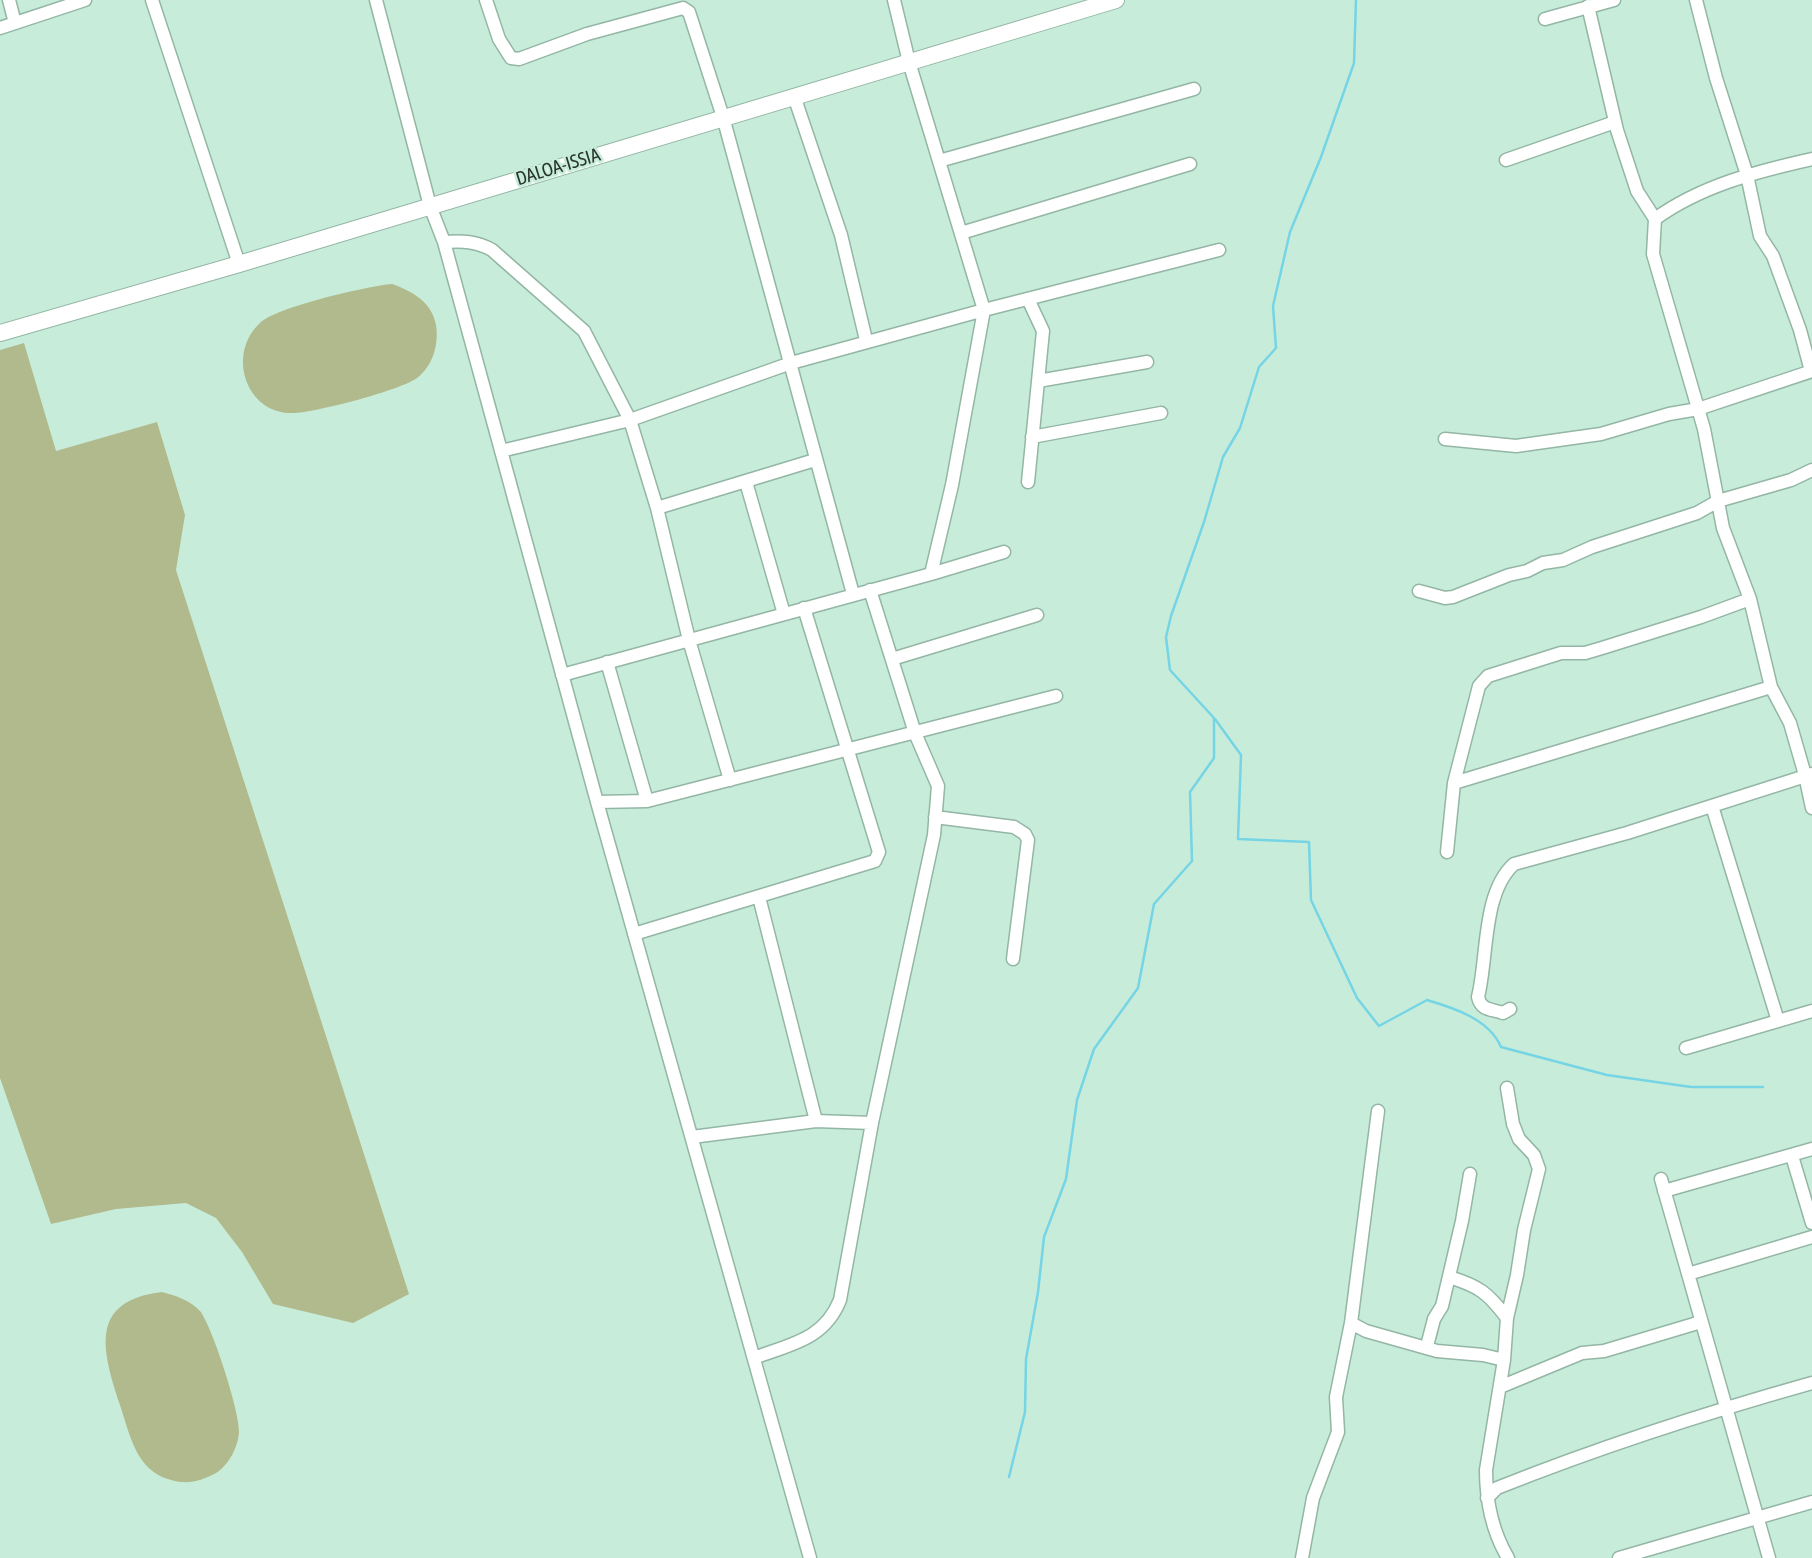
<!DOCTYPE html>
<style>
body{margin:0}
canvas{display:block;background:#c8ecda}
</style>
<canvas width="1812" height="1558"></canvas>
<script>
const g = document.querySelector('canvas').getContext('2d');
g.lineJoin = 'round';
function fill(path, color) { g.fillStyle = color; g.fill(path, 'evenodd'); }
function strokePath(path, color, width, dash) { g.strokeStyle = color; g.lineWidth = width; g.lineCap = dash ? 'butt' : 'round'; g.setLineDash(dash || []); g.stroke(path); }
function label(font, color, halo, rows, align = 'center') {
  g.font = font + ' "Asap Condensed",sans-serif'; g.lineWidth = 5; g.setLineDash([]); g.textBaseline = 'middle'; g.strokeStyle = halo; g.fillStyle = color; for (const [text, x, y, turn = 0] of rows) {
    g.save(); g.translate(x, y); g.rotate((+turn || 0) * Math.PI / 180); g.textAlign = isNaN(turn) ? turn : align; if (halo) g.strokeText(text, 0, 0); g.fillText(text, 0, 0); g.restore();
  }
}
fill(new Path2D(`
 M392,284C412,291 432,302 436,325C439,344 433,366 417,378C401,390 317,412 295,413C246,416 226,354 260,323C276,307 368,286 392,284Z
 M24,343L56,451L157,422L185,515L176,570L409,1294L353,1323L273,1304L242,1252L216,1218L186,1203L116,1209L51,1224L0,1078V350Z
 M162,1292C176,1296 190,1300 200,1311C212,1326 240,1412 239,1432C238,1447 229,1465 216,1473C201,1481 188,1485 171,1480C136,1471 130,1435 120,1405C103,1352 87,1301 162,1292Z`), '#b1ba8c');
strokePath(new Path2D(`
 M1215,719L1241,755L1238,839L1309,842L1311,900L1357,998L1379,1026L1427,1000C1454,1008 1489,1019 1501,1047L1607,1075L1691,1087H1763
 M1009,1477L1025,1412L1026,1359L1038,1292L1044,1237L1066,1179L1077,1100L1094,1049L1138,988L1154,904L1192,861L1190,792L1214,758V718L1170,670L1166,637L1171,616L1204,522L1223,457L1240,428L1259,367L1276,348L1273,306L1290,232L1321,157L1354,63L1356,0`), '#75d5e5', 2.5);
const minor = new Path2D(`
 M9,0L15,23
 M152,0L239,264
 M376,0L430,206L444,242L597,802L810,1558
 M486,0L499,39L511,58L519,59L587,34L683,8L689,12L723,117L853,594
 M1696,0L1716,78L1747,175L1760,236L1773,256L1800,330L1811,371
 M1588,6L1617,130L1637,191L1655,219L1653,254L1704,429L1723,528L1750,599L1771,687L1790,723L1805,775L1812,808
 M1545,19L1614,0
 M0,28L85,0
 M794,96L841,235L866,340
 M1506,160L1615,122
 M939,161L1194,89
 M1655,219C1700,186 1758,171 1812,159
 M961,233L1190,164
 M444,242C463,241 476,241 492,250L584,331L630,420L657,508L689,640L730,780
 M1038,381L1147,362
 M1032,437L1161,413
 M1445,439L1516,446L1601,434L1669,414L1698,409L1812,371
 M501,451L630,420L791,363L984,310L909,62L894,0
 M746,482L784,614
 M1028,482L1043,331L1028,299
 M657,508L815,460
 M931,574L952,485L984,310L1219,250
 M1419,591L1445,598L1453,597L1509,575L1527,571L1543,563L1563,560L1592,547L1697,513L1718,501L1791,480L1812,470
 M892,659L1037,615
 M607,662L647,801
 M562,675L931,574L1004,552
 M1454,783L1771,687
 M597,802L647,801L1056,696
 M1712,806L1778,1021
 M935,817L1014,827L1025,834L1028,840L1013,959
 M1447,852L1454,783L1479,686L1488,676L1561,653H1585L1602,648L1701,617L1750,599
 M759,897L816,1121
 M634,934L875,861L879,852L804,608
 M1510,1009L1503,1013C1492,1009 1481,1011 1478,997C1488,957 1482,893 1514,864L1627,833L1812,774
 M1686,1048L1812,1011
 M1507,1088L1513,1124L1519,1139L1534,1155L1539,1169L1524,1230L1517,1275L1507,1318L1504,1360L1486,1470C1486,1501 1492,1531 1508,1558
 M692,1137L816,1121L872,1123
 M1792,1156L1812,1223
 M1661,1179L1769,1558
 M1664,1191L1812,1149
 M1688,1274L1812,1237
 M1449,1277C1479,1286 1488,1293 1507,1318
 M1351,1323L1366,1331L1437,1351L1483,1355L1504,1360
 M1427,1346L1434,1319L1442,1306L1462,1221L1470,1174
 M754,1358C790,1344 824,1340 840,1300L872,1123L934,835L938,786L915,733L870,590
 M1500,1387L1582,1353L1604,1351L1701,1322
 M1487,1498L1497,1488C1600,1447 1705,1413 1812,1383
 M1302,1558L1313,1498L1338,1432L1336,1397L1351,1323L1378,1111
 M1619,1558L1812,1502`);
const major = new Path2D(`
 M0,333L239,264L1116,0`);
strokePath(minor, '#93b6a5', 15);
strokePath(major, '#93b6a5', 18);
strokePath(minor, '#fff', 12);
strokePath(major, '#fff', 16);
label('19px', '#27352e', '#c8ecda', [
 ["DALOA-ISSIA",558,167,-17]
]);
</script>
